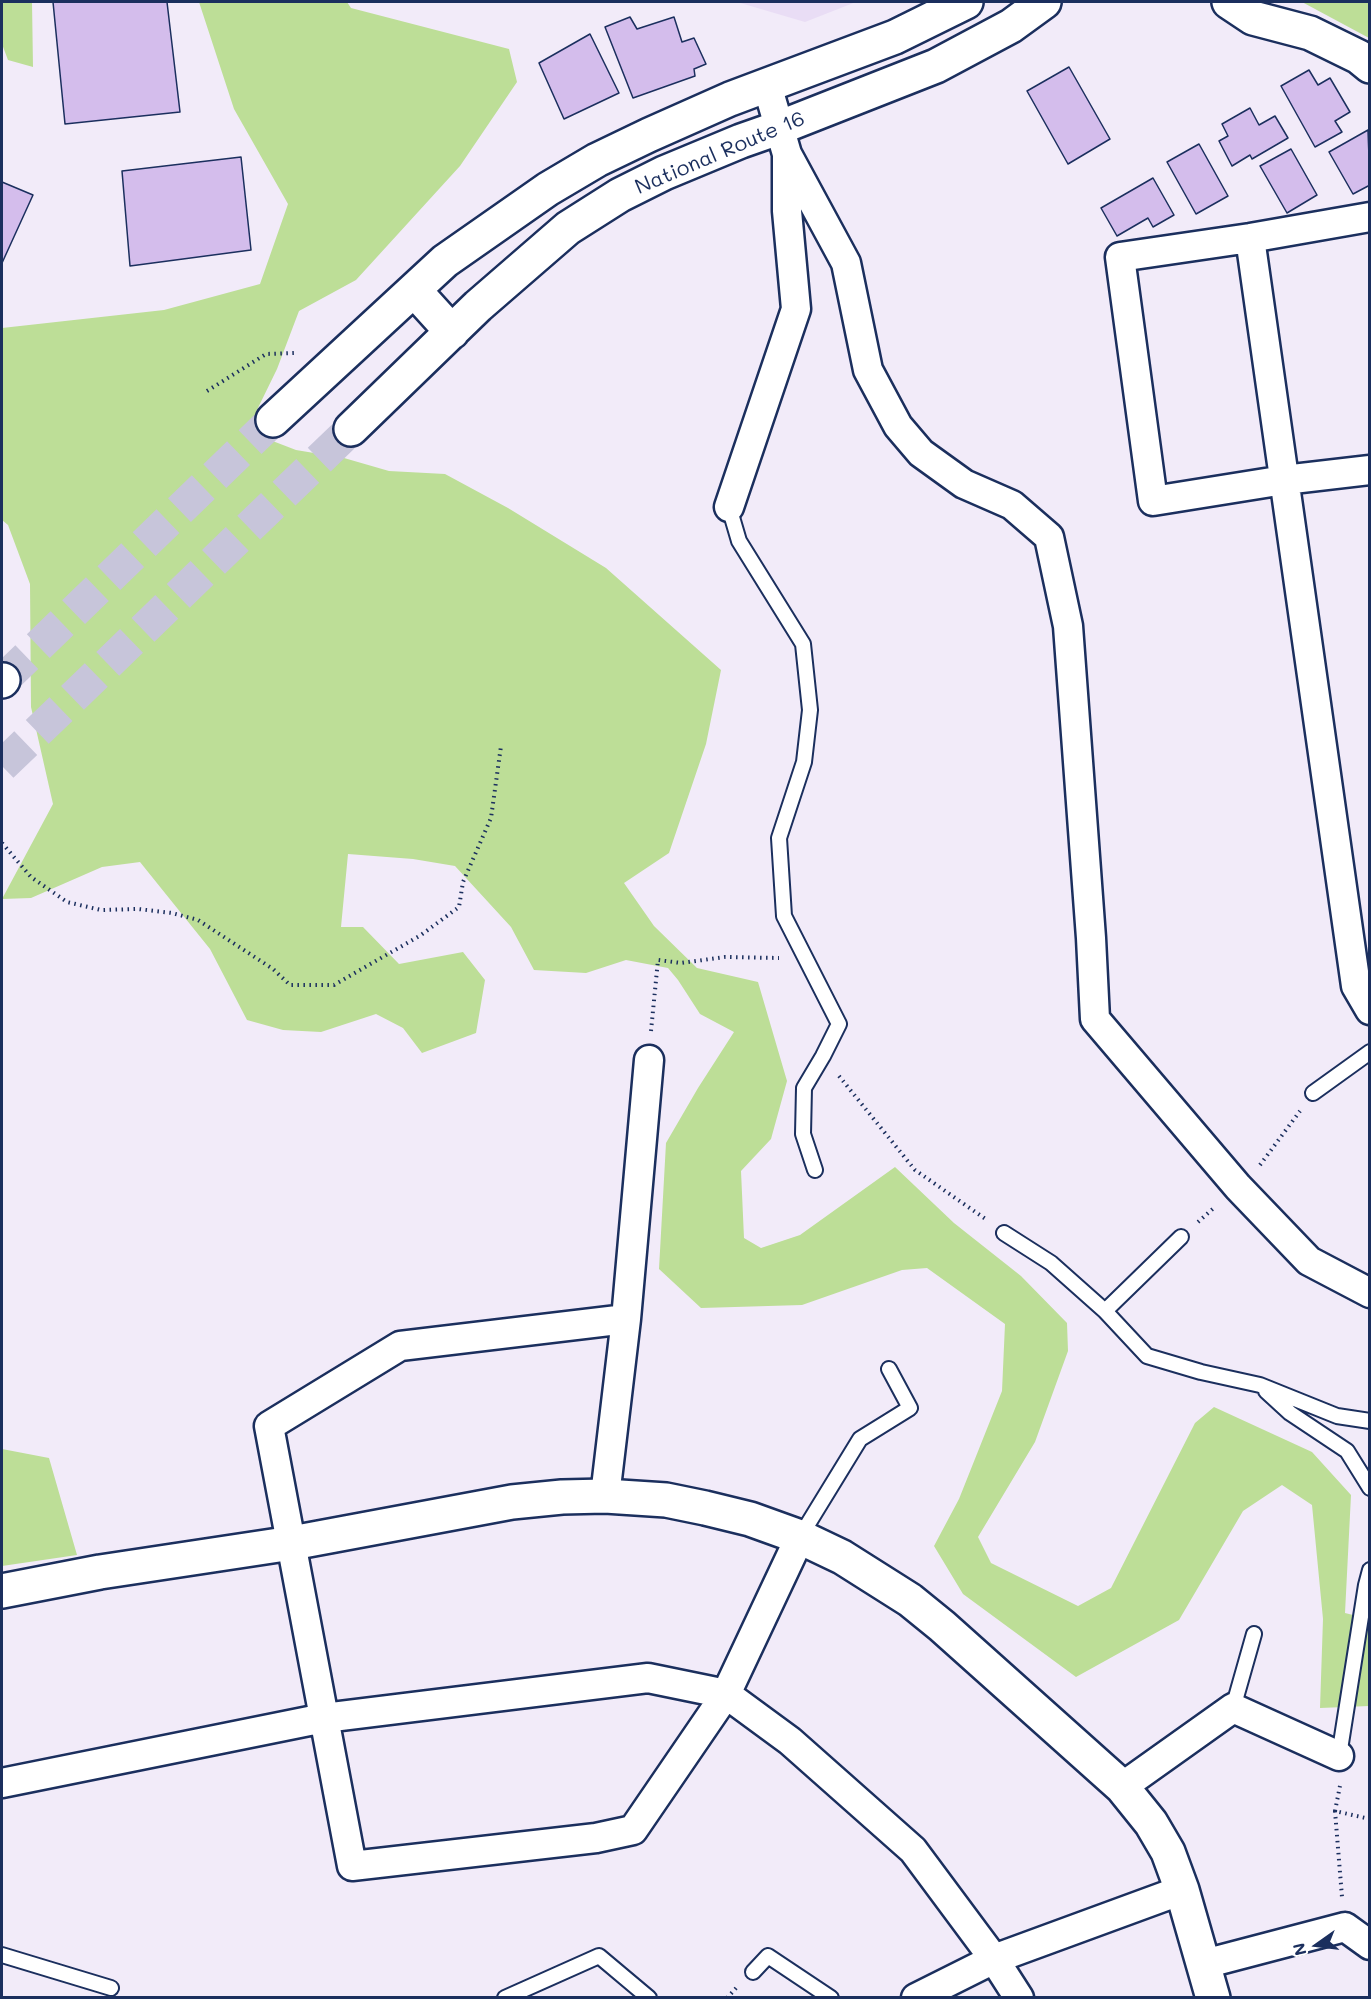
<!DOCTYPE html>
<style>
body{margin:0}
#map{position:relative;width:1371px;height:1999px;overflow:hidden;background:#f2ebf9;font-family:Mali,sans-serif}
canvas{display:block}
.frame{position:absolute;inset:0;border:3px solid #1b2f5e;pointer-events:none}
.north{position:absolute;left:1287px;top:1915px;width:60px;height:60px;-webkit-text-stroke:4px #fff;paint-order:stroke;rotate:256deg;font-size:16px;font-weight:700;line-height:24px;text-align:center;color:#1b2f5e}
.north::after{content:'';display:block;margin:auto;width:21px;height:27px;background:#1b2f5e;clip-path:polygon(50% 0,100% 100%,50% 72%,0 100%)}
</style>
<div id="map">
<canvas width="1371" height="1999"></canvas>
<div class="frame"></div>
<div class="north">N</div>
</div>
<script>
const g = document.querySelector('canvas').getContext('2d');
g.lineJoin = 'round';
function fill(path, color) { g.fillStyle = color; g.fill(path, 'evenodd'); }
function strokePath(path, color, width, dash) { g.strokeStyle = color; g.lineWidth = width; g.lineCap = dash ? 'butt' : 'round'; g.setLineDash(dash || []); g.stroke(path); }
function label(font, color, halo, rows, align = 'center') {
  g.font = font + ' Mali,sans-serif'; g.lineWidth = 5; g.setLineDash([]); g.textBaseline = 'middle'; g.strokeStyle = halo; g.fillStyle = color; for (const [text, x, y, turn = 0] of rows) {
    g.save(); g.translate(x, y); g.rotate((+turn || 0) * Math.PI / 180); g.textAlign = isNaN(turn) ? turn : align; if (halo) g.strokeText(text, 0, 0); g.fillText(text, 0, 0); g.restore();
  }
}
fill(new Path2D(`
 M737,2H856L805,22Z`), '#e9ddf5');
fill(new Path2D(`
 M2,2H32L33,67L8,60L2,44Z
 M199,2H347L351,8L509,49L517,82L460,166L356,280L299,311L277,369L256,412L270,440L296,450L344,458L389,471L445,474L508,508L606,568L721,670L706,744L669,853L624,883L654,926L697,968L758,982L787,1081L771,1139L741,1171L744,1238L761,1248L800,1235L895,1167L954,1223L1021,1276L1067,1323L1068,1351L1035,1442L978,1537L991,1563L1078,1606L1111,1588L1195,1423L1214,1407L1312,1452L1351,1495L1345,1613L1369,1619V1706L1320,1708L1323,1619L1312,1505L1282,1485L1243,1511L1179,1620L1076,1677L963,1594L934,1546L959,1499L1002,1391L1005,1324L927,1268L902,1270L802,1305L701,1308L659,1269L666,1143L698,1088L734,1032L700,1014L678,980L668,968L626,960L586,973L534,970L511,927L455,866L413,859L348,854L341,927H363L399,964L463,952L485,980L476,1033L422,1053L403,1028L376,1014L321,1032L283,1030L247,1020L210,949L140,862L102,867L31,898L2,899L53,804L31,707L30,584L8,525L2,520V328L164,310L260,284L288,204L234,109Z
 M1302,2H1369V38Z
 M2,1449L49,1458L77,1555L2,1566Z`), '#bdde97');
const building = new Path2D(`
 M53,2H167L180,112L65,124Z
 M630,17L637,29L674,17L682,42L694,38L706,64L694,69L695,76L633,98L605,27Z
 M590,34L619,93L564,119L539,63Z
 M1069,67L1110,139L1068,164L1027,91Z
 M1309,70L1318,85L1330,78L1350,112L1335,121L1342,132L1315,147L1281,86Z
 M1250,108L1259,125L1275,116L1288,138L1252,159L1250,155L1232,166L1219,141L1228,136L1222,124Z
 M1368,130L1370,185L1353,194L1329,152Z
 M1199,144L1228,196L1196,214L1167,162Z
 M1291,149L1317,195L1287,213L1260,166Z
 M241,157L251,250L130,266L122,171Z
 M1153,178L1174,215L1153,227L1148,218L1117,236L1101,208Z
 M2,182L33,195L2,263Z`);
fill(building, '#d4bdec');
strokePath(building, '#1b2f5e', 1.5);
strokePath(new Path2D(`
 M3,680L273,420
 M2,766L351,429`), '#c7c5da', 33, [33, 16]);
const service = new Path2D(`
 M729,507L739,541L803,644L810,710L804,762L779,838L784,916L839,1024L823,1056L804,1088L803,1134L815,1170
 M1313,1093L1370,1052
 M1004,1233L1051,1263L1105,1311L1147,1356L1201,1372L1260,1385L1337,1416L1370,1421
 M1105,1311L1181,1237
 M1266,1391L1290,1413L1347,1451L1370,1488
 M800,1537L860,1439L910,1408L889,1369
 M1233,1708L1254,1634
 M1339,1756L1366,1585L1370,1570
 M2,1955L111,1988
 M753,1972L768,1956L831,1998
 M505,1998L599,1956L649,1998`);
const minor = new Path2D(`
 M767,85L787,154L846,263L868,370L898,426L921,453L964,484L1012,505L1049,537L1068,626L1091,938L1095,1019L1238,1187L1309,1261L1370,1293
 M1370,217L1250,238L1120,257L1153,501L1284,480L1370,470
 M1250,238L1356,986L1370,1010
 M729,507L796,309L787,211V156
 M626,1319L400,1346L269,1426L352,1866L596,1838L633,1830L726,1694L800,1537
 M605,1496L626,1319L649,1060
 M2,1783L324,1718L648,1678L726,1694L790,1741L913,1850L994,1959L1019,1998
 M1122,1787L1233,1708L1339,1756
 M1204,1964L1345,1927L1370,1945
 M916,1998L994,1959L1182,1890`);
const tertiary = new Path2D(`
 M1229,2L1253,18L1310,33L1359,57L1370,66
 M2,1591L100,1572L292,1543L512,1502L562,1497L605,1496L666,1500L705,1508L750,1519L800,1537L842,1557L910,1600L942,1626L1122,1787L1151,1823L1168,1852L1182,1890L1213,1998`);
const trunk = new Path2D(`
 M414,290L452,332
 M273,420L445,261L548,189L597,160L649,135L730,99L895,37L966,2
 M351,429L478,306L568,228L620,195L664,173L741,141L781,127L936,66L1011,26L1044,2
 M2,681L3,680`);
strokePath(service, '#1b2f5e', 18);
strokePath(minor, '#1b2f5e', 33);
strokePath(tertiary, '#1b2f5e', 38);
strokePath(trunk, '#1b2f5e', 38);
strokePath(new Path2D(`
 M207,391L266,354L295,353
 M2,843L31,877L67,902L101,910L138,909L172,913L198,920L273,969L290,985H334L421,935L459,907L463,882L491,818L501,746
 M651,1031L658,960L681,963L725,957L779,958
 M839,1076L915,1170L987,1220
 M1260,1165L1300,1111
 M1198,1222L1215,1207
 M1340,1786L1335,1811L1370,1819
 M1335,1811L1342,1897
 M727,1998L737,1987`), '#1b2f5e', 4, [1.5, 4.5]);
strokePath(service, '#fff', 14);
strokePath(minor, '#fff', 28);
strokePath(tertiary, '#fff', 33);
strokePath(trunk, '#fff', 33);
label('21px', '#1b2f5e', '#fff', [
 ["National Route 16",720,153,-23]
]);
</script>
